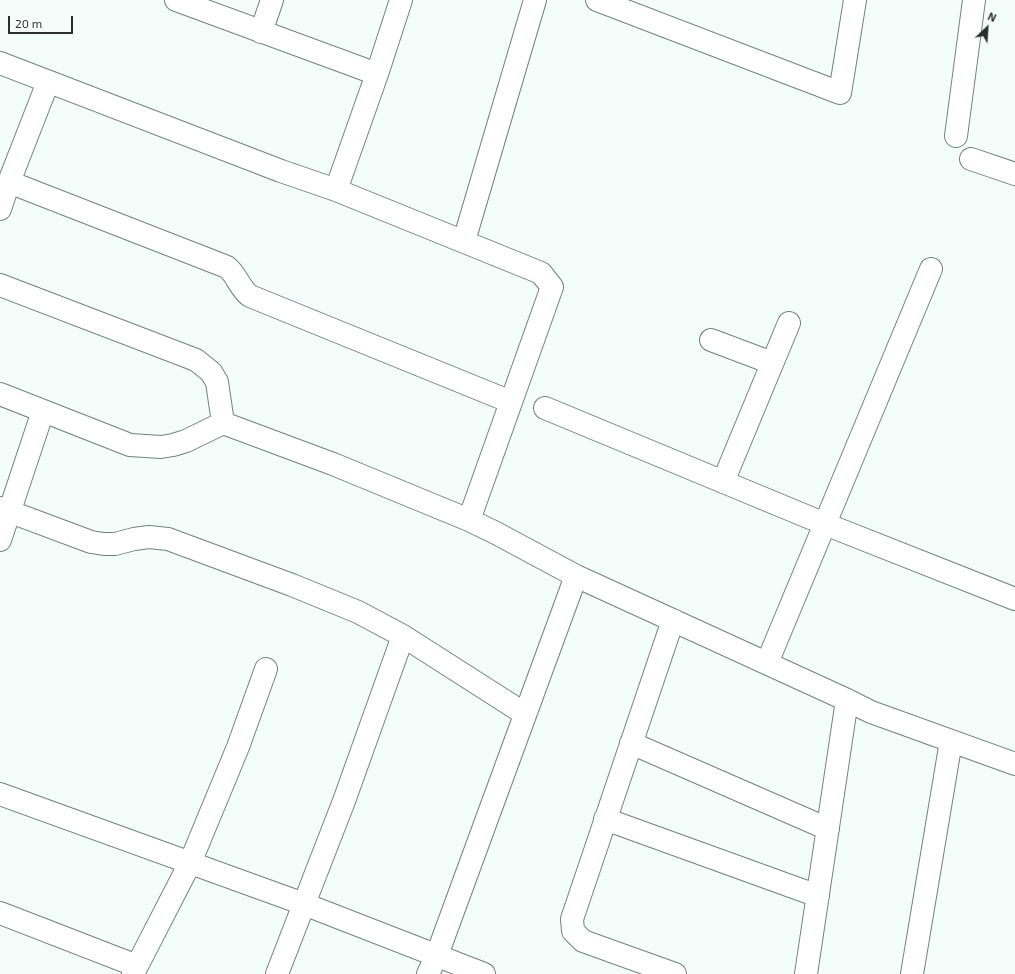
<!DOCTYPE html>
<style>
body{margin:0}
#map{position:relative;width:1015px;height:974px;overflow:hidden;background:#f3fefa;font-family:"Exo 2",sans-serif}
canvas{display:block}
.north{position:absolute;left:967px;top:8px;width:40px;height:40px;-webkit-text-stroke:3px #fff;paint-order:stroke;rotate:25deg;font-size:11px;font-weight:700;line-height:16px;text-align:center;color:#272e2b}
.north::after{content:'';display:block;margin:auto;width:14px;height:18px;background:#272e2b;clip-path:polygon(50% 0,100% 100%,50% 72%,0 100%)}
.scale{position:absolute;left:8px;top:16px;width:65px;height:18px;box-sizing:border-box;border:2px solid #272e2b;border-top:0;padding-left:5px;font-size:12px;line-height:14px;white-space:nowrap;color:#272e2b;-webkit-text-stroke:3px #fff;paint-order:stroke}
</style>
<div id="map">
<canvas width="1015" height="974"></canvas>
<div class="north">N</div>
<div class="scale">20 m</div>
</div>
<script>
const g = document.querySelector('canvas').getContext('2d');
g.lineJoin = 'round';
function strokePath(path, color, width, dash) { g.strokeStyle = color; g.lineWidth = width; g.lineCap = dash ? 'butt' : 'round'; g.setLineDash(dash || []); g.stroke(path); }
const minor = new Path2D(`
 M176,0L377,74L336,190
 M597,0L840,93L855,0
 M261,32L272,0
 M0,63L281,171L336,190L541,273L552,287L469,520L494,532L576,576
 M377,74L401,0
 M48,82L9,182L227,267C237,275 240,289 250,296L511,402
 M956,136L974,0
 M971,159L1015,174
 M0,209L9,182
 M464,241L535,0
 M0,285L196,360L211,372L217,382L223,423L186,441L173,445L161,447L130,445L0,394
 M711,340L772,363
 M545,408L825,524L1015,599
 M223,423L333,464L469,520
 M723,482L789,323
 M0,508L91,542L104,544H115L134,539L149,537L168,539L292,585L358,612L403,636L525,714
 M0,540L43,411
 M673,620L572,919L573,931L583,941L675,974
 M767,663L931,269
 M631,743L828,829
 M0,794L304,904L344,801L403,636
 M605,819L818,896
 M0,913L137,966
 M133,974L137,966L190,863L238,747L266,669
 M277,974L304,904L484,974
 M428,974L437,955L576,576L847,700L871,712L1015,764
 M806,974L847,700
 M912,974L951,741`);
strokePath(minor, '#71827b', 24);
strokePath(minor, '#fff', 22);
</script>
